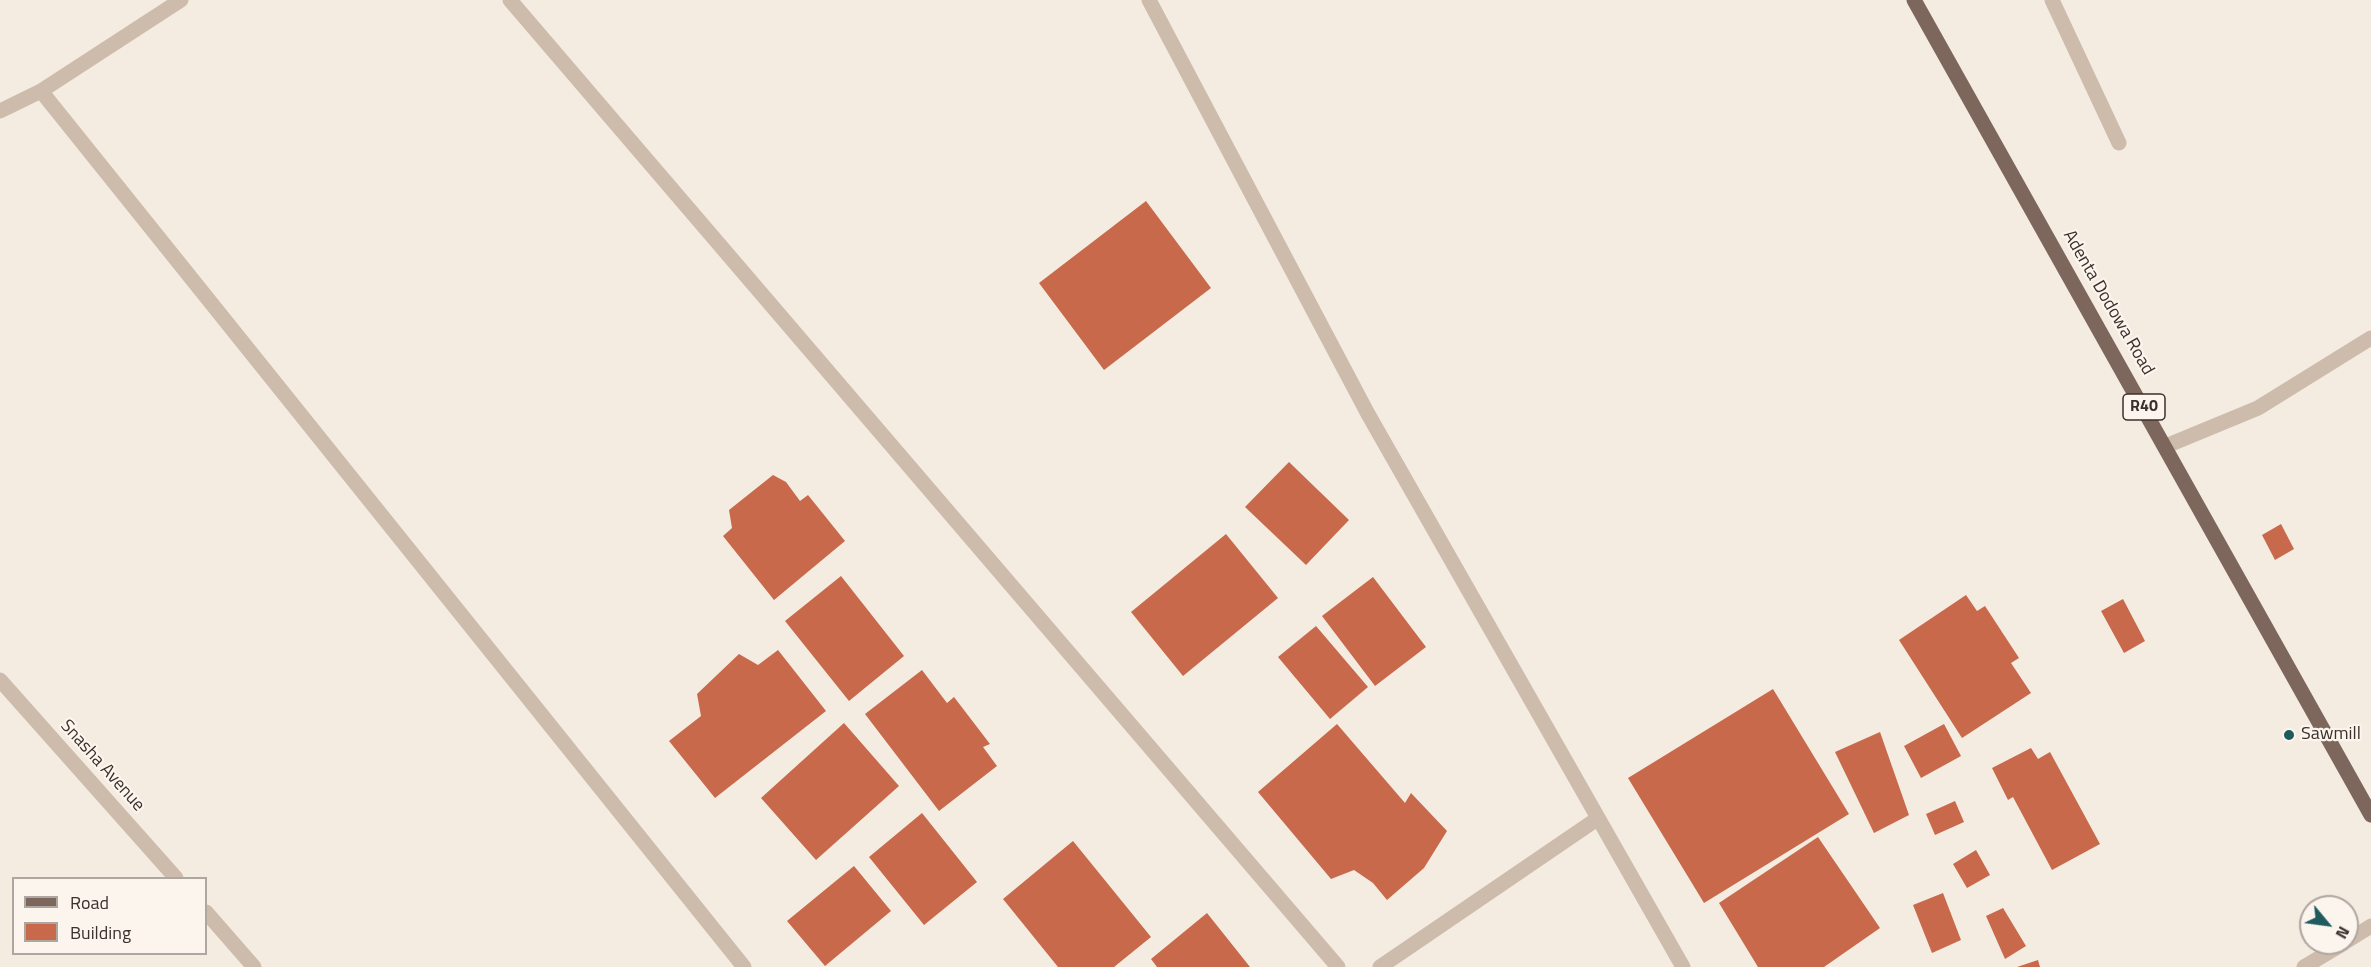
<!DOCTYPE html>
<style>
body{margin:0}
#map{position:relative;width:2371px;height:967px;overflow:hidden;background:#f4ebe1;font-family:"Titillium Web",sans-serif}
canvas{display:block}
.legend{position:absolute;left:12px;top:877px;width:195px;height:78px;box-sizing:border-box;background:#fbf5ee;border:2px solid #aea6a0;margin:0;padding:8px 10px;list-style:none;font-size:18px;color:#3b302b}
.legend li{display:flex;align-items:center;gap:12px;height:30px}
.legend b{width:30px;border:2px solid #aea6a0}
.north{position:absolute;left:2299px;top:895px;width:60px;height:60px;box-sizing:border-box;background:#fbf5ee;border:2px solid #aea6a0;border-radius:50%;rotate:119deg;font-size:16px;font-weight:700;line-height:24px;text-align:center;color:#3b302b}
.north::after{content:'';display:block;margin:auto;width:21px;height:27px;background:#1f5a5e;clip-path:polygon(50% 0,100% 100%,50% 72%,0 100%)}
</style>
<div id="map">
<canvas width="2371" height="967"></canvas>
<ul class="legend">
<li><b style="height:8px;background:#7d675c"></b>Road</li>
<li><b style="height:16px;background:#c8694b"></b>Building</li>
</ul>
<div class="north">N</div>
</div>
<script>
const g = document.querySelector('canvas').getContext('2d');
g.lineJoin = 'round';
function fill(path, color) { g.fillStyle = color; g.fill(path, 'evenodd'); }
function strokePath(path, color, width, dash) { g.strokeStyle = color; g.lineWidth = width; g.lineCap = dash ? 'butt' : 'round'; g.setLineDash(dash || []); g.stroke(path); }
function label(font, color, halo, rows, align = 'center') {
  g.font = font + ' "Titillium Web",sans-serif'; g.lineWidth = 4.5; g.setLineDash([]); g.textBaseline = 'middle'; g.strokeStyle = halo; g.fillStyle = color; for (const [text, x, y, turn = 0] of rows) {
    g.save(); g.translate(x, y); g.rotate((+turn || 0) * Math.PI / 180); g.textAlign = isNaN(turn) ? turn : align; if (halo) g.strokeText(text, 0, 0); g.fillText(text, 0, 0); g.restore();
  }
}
fill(new Path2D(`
 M1146,201L1211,288L1104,370L1039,283Z
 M1289,462L1349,520L1306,565L1245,507Z
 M773,475L786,482L800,501L808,495L845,541L774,600L723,536L732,528L729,510Z
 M2281,524L2294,549L2275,560L2262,535Z
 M1226,534L1278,598L1183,676L1131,612Z
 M841,576L904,656L849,701L785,621Z
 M1373,577L1426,647L1375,686L1322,616Z
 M1966,595L1977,611L1985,606L2019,658L2011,663L2031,693L1962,738L1899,640Z
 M2123,599L2145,641L2124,653L2101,611Z
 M1316,626L1368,687L1330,719L1278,657Z
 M778,650L826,711L715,798L669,741L701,716L697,694L739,654L758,665Z
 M922,670L947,703L954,697L990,744L983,747L997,766L939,811L865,714Z
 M1773,689L1849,814L1704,903L1628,778Z
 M844,723L899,786L816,860L761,798Z
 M1337,724L1405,803L1411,793L1447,831L1424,868L1387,900L1373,883L1354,870L1331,879L1258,792Z
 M1944,724L1961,756L1921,778L1904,746Z
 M1880,732L1909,815L1874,833L1835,752Z
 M2031,748L2038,759L2050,752L2100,844L2052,870L2013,797L2008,800L1992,768Z
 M1955,801L1964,822L1935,835L1926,814Z
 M922,813L977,882L924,925L869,857Z
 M1818,837L1880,928L1824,967H1758L1719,903Z
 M1073,841L1151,937L1114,967H1058L1003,899Z
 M1976,850L1990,875L1967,888L1953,864Z
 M854,866L891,911L825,966L787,921Z
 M1943,893L1961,940L1932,953L1913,905Z
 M2003,908L2026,946L2005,959L1986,916Z
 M1207,913L1250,967H1157L1151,959Z
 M2038,960L2040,967H2017Z`), '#c8694b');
strokePath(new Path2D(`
 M510,0L1338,967
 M1149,0L1368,414L1683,967
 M2052,0L2119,143
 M41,91L744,967
 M0,111L41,91L181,0
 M2166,446L2258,408L2371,338
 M0,680L176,878
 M206,912L254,967
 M2347,941L2371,926
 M1380,967L1597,819
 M2304,967L2344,943`), '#cdbbac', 15);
strokePath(new Path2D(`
 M1914,0L2371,815`), '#7d675c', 15);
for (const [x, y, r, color] of [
 [2289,735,6,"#1f5a5e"]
]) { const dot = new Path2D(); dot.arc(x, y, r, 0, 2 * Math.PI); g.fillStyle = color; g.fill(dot); strokePath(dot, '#fbf5ee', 2); }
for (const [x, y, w] of [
 [2144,407,42]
]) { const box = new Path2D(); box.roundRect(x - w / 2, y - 13, w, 26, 4.5); g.fillStyle = '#fbf5ee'; g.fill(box); strokePath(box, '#3b302b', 1.5); }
label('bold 16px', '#3b302b', null, [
 ["R40",2144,407]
]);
label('18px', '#3b302b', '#fbf5ee', [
 ["Adenta Dodowa Road",2108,303,60],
 ["Snasha Avenue",102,766,48]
]);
label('18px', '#3b302b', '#fbf5ee', [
 ["Sawmill",2301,735]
], 'left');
</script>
